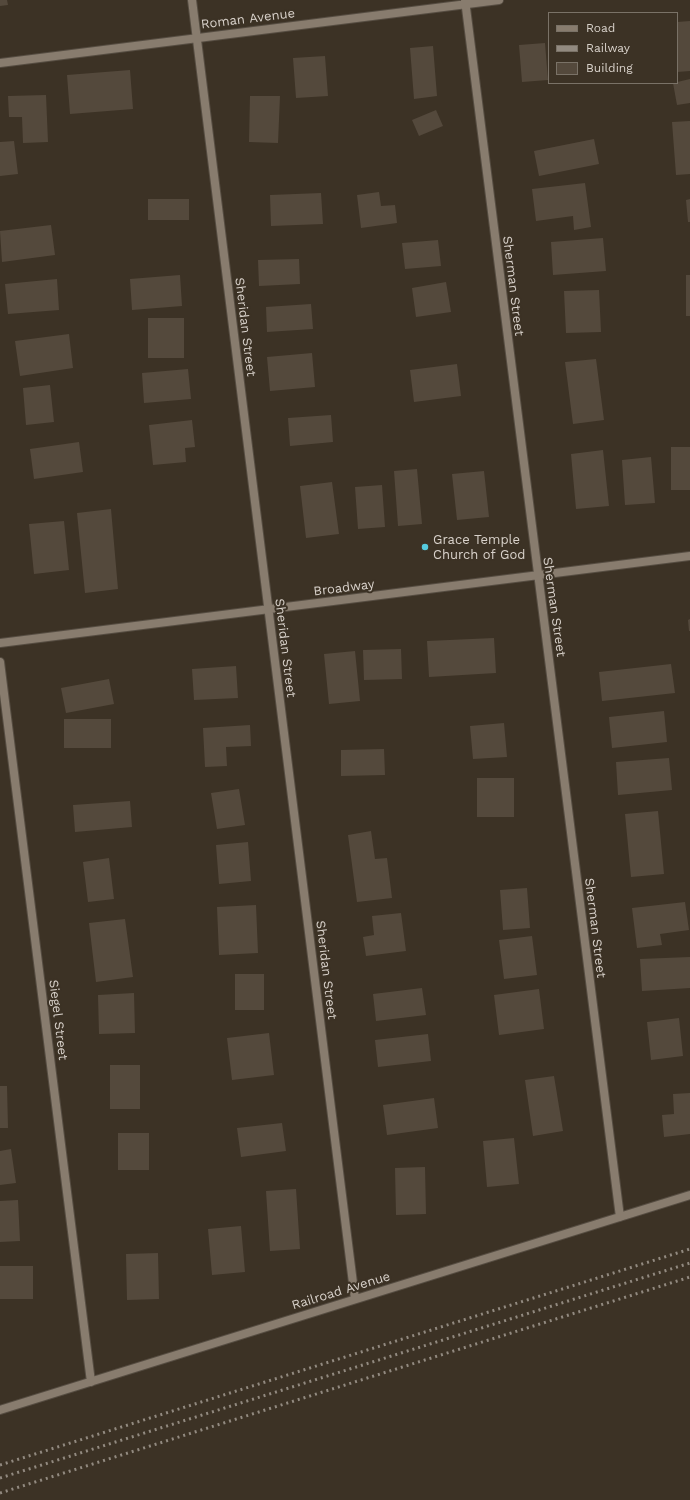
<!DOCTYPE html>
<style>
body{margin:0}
#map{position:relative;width:690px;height:1500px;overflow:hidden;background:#3c3225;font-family:"Work Sans",sans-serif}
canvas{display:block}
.legend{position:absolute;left:548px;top:12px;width:130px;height:72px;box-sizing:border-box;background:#3c3225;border:1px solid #7a7267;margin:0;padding:5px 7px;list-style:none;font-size:12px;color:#d8d1ca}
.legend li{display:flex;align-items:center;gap:8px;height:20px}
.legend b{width:20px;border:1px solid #7a7267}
</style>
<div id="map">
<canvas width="690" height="1500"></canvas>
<ul class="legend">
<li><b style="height:5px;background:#887c6e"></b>Road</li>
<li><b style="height:5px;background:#928a80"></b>Railway</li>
<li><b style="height:11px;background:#54493c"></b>Building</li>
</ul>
</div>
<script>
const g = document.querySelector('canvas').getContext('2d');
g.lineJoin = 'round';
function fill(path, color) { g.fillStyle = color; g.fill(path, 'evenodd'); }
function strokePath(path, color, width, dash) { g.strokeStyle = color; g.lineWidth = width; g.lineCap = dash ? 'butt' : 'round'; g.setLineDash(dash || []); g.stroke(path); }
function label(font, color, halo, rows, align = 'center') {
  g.font = font + ' "Work Sans",sans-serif'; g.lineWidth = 4; g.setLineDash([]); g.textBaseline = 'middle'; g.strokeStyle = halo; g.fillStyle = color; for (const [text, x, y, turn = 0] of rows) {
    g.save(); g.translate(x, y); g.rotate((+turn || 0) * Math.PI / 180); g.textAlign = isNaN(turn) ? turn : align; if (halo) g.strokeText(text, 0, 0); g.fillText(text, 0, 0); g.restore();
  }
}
fill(new Path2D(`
 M0,0H7L8,5L0,6Z
 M690,21V71L677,72V22Z
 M545,43L548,80L522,82L519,45Z
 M433,46L437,96L414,99L410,48Z
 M325,56L328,96L296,98L293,58Z
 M130,70L133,109L70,114L67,75Z
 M690,79V103L677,105L673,83Z
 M46,95L48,142L23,143L22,117H9L8,96Z
 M250,96H280L278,143L249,142Z
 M436,110L443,126L419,136L412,120Z
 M690,121V174L676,175L672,122Z
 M594,139L599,164L539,176L534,151Z
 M14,141L18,174L0,176V142Z
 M585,183L591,227L574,230L573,216L536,221L532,189Z
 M379,192L381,206L395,205L397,223L361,228L357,195Z
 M321,193L323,224L271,226L270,195Z
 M148,199H189V220H148Z
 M690,199V222H688L686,200Z
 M51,225L55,255L2,262L0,231Z
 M603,238L606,271L553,275L551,242Z
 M438,240L441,266L405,269L402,243Z
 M299,259L300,284L259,286L258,260Z
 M180,275L182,306L132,310L130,279Z
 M686,275H690V316H686Z
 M57,279L59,310L8,314L5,284Z
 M446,282L451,312L416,317L412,288Z
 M599,290L601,332L566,333L564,291Z
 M311,304L313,329L267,332L266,307Z
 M148,318H184V358H148Z
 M69,334L73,368L20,376L15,341Z
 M312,353L315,387L270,391L267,357Z
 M596,359L604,420L573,424L565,362Z
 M457,364L461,396L414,402L410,370Z
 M188,369L191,399L144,403L142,373Z
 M50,385L54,422L26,425L23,388Z
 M331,415L333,442L290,446L288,418Z
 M192,420L195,447L185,448L186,462L153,465L149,425Z
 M79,442L83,472L34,479L30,449Z
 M671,447H690V490H671Z
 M603,450L609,506L576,509L571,454Z
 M651,457L655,503L625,505L622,460Z
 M417,469L422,524L398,526L394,471Z
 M484,471L489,517L457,520L452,474Z
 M332,482L339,534L306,538L300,486Z
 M382,485L385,527L358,529L355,487Z
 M111,509L118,589L85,593L77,513Z
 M64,521L69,570L34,574L29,524Z
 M690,619V631H689L688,620Z
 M494,638L496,673L429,677L427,641Z
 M401,649L402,679L364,680L363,650Z
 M355,651L360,701L329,704L324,654Z
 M671,664L675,693L602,701L599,672Z
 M236,666L238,698L194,700L192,669Z
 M109,679L114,704L66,713L61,688Z
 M664,711L667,742L612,748L609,717Z
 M64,719H111V748H64Z
 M504,723L507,757L473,759L470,726Z
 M250,725L251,746L226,747L227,766L205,767L203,728Z
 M384,749L385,775L341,776V750Z
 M669,758L672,790L618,795L616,762Z
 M477,778H514V817H477Z
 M239,789L245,825L217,829L211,793Z
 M130,801L132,827L75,832L73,805Z
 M658,811L664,874L631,877L625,814Z
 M371,831L375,859L387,858L392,898L357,902L348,835Z
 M248,842L251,881L219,884L216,845Z
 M109,858L114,899L88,902L83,862Z
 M527,888L530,928L503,930L500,890Z
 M685,902L689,930L660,934L662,945L637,948L632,908Z
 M256,905L258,953L219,955L217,907Z
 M401,913L406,951L366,956L363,937L374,935L372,916Z
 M125,919L133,977L96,982L89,923Z
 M532,936L537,975L504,979L499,940Z
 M690,957V988L642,991L640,959Z
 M235,974H264V1010H235Z
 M422,988L426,1015L376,1021L373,994Z
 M539,989L544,1029L499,1035L494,995Z
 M134,993L135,1033L99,1034L98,995Z
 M679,1018L683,1056L651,1060L647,1022Z
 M269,1033L274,1075L232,1080L227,1038Z
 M428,1034L431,1061L378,1067L375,1040Z
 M110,1065H140V1109H110Z
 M554,1076L563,1131L533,1136L525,1080Z
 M0,1086H7L8,1128H0Z
 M690,1093V1134L664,1137L662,1115L674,1114L673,1094Z
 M434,1098L438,1128L387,1135L383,1105Z
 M282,1123L286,1151L241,1157L237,1128Z
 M118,1133H149V1170H118Z
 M514,1138L519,1184L487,1187L483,1141Z
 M11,1149L16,1183L0,1185V1151Z
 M425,1167L426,1214L396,1215L395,1168Z
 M296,1189L300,1249L270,1251L266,1191Z
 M18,1200L20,1241L0,1242V1201Z
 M241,1226L245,1272L212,1275L208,1229Z
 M158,1253L159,1299L127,1300L126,1254Z
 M0,1266H33V1299H0Z`), '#54493c');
const minor = new Path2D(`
 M192,0L355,1299
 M465,0L620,1217
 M0,63L499,0
 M0,643L690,556
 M0,662L91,1382
 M0,1410L690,1195`);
strokePath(minor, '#564d42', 10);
strokePath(minor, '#887c6e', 8);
strokePath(new Path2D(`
 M0,1465L690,1249
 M0,1478L690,1263
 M0,1493L690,1277`), '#928a80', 3, [2, 4]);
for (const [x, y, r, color] of [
 [425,547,4,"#55cade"]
]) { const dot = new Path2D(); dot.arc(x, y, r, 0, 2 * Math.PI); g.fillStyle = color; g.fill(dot); strokePath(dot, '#3c3225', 1.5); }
label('13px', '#d8d1ca', '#3c3225', [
 ["Roman Avenue",248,19,-7],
 ["Sherman Street",513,286,83],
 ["Sheridan Street",245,327,83],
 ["Broadway",344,588,-7],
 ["Sherman Street",554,607,82],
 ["Sheridan Street",285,648,83],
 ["Sherman Street",595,928,83],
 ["Sheridan Street",326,970,83],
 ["Siegel Street",58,1020,83],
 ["Railroad Avenue",341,1291,-17]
]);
label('13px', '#d8d1ca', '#3c3225', [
 ["Grace Temple",433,540],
 ["Church of God",433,555]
], 'left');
</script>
